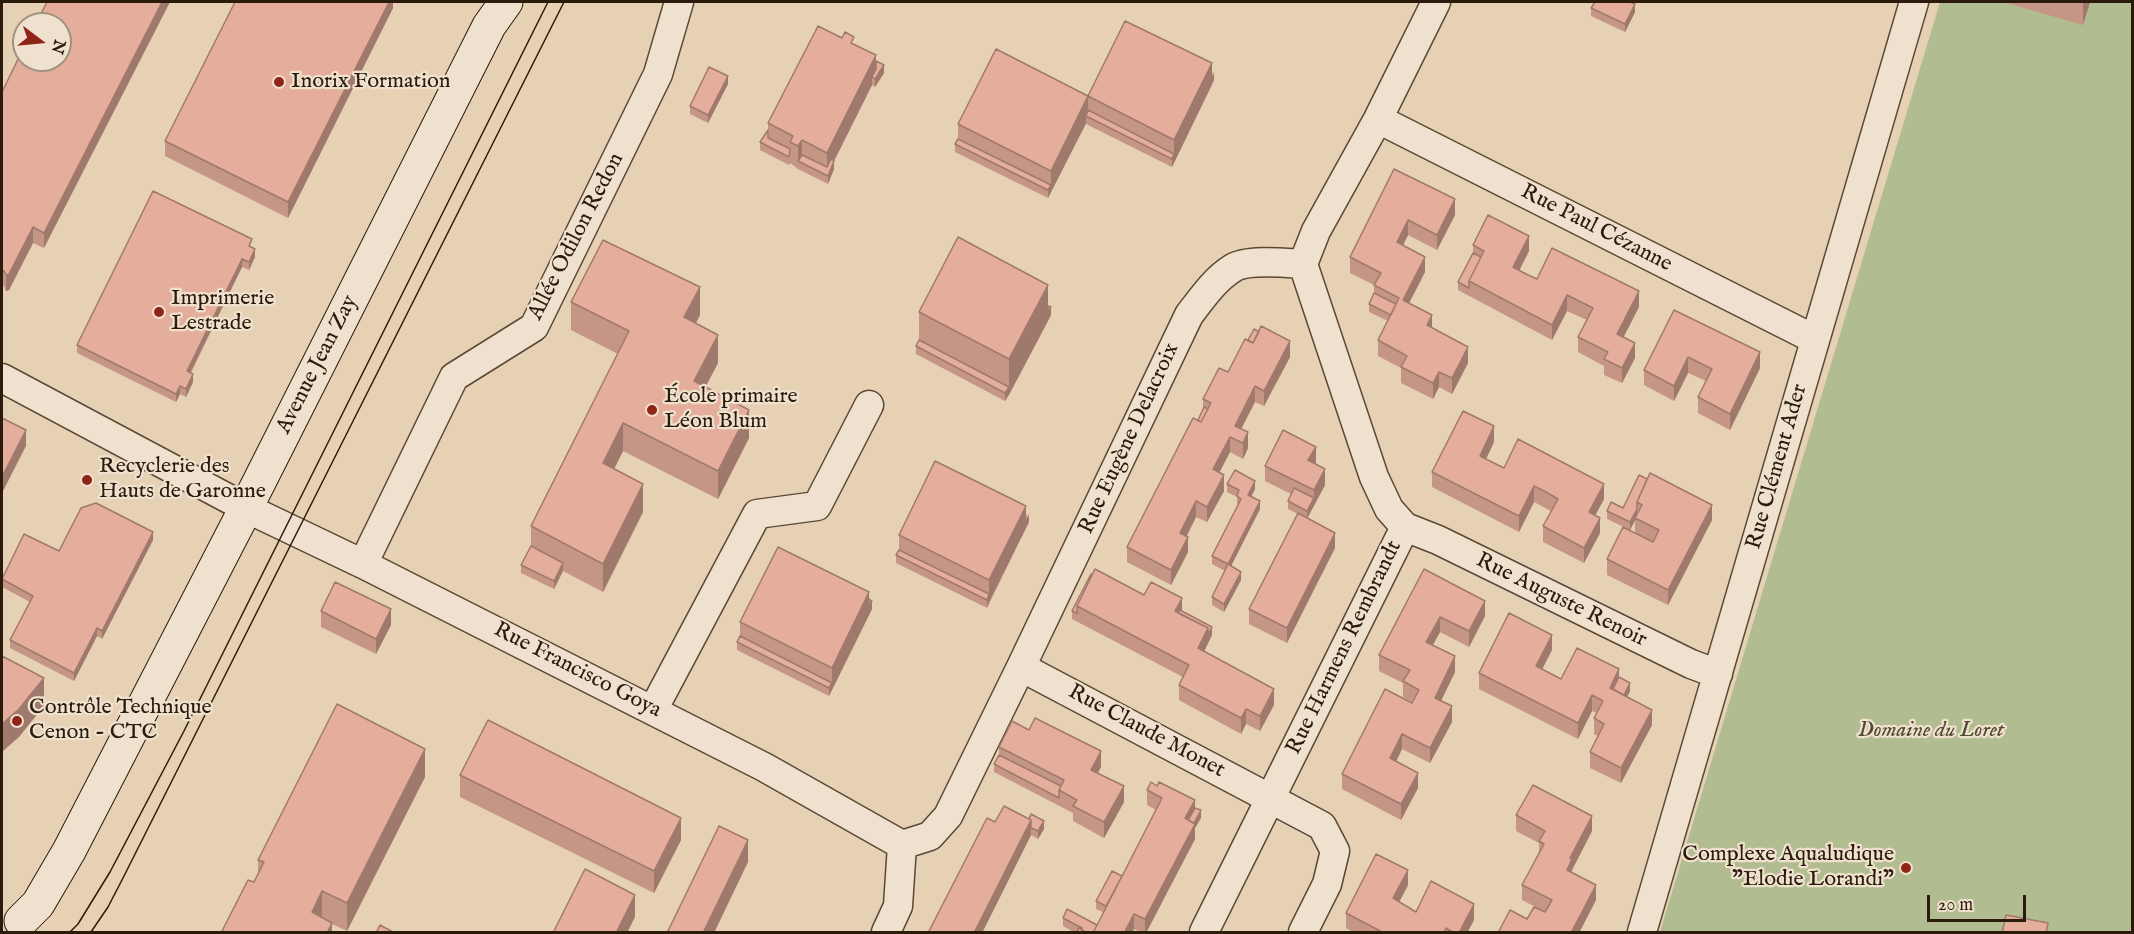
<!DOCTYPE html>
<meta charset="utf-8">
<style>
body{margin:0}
#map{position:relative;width:2134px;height:934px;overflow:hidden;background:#e6d1b4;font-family:"IM FELL English",serif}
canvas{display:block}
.frame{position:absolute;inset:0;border:3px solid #2a1b0b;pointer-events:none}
.north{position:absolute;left:12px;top:12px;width:60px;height:60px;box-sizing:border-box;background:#efe1ce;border:2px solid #a09280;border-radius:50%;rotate:106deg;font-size:16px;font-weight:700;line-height:24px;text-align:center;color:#2a1b0b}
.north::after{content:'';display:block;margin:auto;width:21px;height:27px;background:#8f2418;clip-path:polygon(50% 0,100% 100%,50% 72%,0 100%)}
.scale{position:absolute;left:1927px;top:895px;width:99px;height:27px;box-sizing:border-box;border:3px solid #2a1b0b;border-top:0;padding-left:8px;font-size:18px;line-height:21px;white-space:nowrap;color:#2a1b0b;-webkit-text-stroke:4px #efe1ce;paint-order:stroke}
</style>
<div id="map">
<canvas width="2134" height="934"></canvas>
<div class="frame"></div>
<div class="north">N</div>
<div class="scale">20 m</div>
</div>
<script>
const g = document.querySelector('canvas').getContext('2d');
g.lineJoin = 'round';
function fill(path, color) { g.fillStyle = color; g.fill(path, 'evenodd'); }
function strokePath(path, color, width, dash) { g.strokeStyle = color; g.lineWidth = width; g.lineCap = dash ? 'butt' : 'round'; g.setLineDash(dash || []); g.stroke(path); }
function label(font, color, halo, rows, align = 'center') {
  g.font = font + ' "IM FELL English",serif'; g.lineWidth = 4.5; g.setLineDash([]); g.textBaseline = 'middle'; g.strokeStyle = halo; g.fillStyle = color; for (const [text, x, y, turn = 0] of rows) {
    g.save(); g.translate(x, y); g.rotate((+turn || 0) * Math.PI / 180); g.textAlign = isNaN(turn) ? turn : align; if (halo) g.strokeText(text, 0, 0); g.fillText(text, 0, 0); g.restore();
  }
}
fill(new Path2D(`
 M1940,2H2132V932H1660Z`), '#b1bc90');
const street = new Path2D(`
 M1378,119L1814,339
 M2,378L246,508L363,564L764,767L902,845
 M1405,527L1438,540L1691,664L1718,674
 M363,564L454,377L534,327L658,74L679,2
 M1021,667L1322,826L1335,851L1327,884L1303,932
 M653,710L757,514L817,506L869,405
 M886,932L898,906L902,845L930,836L948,816L1021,667L1189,315C1202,298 1215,279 1233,268C1248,259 1286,263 1303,264L1316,231L1378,119L1436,2
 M1204,932L1405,527L1389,509L1374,477L1303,264
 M1642,932L1914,2`);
const secondary = new Path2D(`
 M21,921L38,904L69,851L246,508L489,26L506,2`);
strokePath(street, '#594835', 31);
strokePath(secondary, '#2a1b0b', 35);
strokePath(street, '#efe1ce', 28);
strokePath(secondary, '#efe1ce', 33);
strokePath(new Path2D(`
 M70,932L78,924L110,872L184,731L548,2
 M91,932L108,907L123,878L564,2`), '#2a1b0b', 1.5);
fill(new Path2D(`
 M47,2L44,248L33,243L9,290L6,291L4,286L2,285V92Z
 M393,2V8L288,218L165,156V141Z
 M2003,2H2090L2083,25Z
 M1591,8L1635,12L1625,32L1591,16Z
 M854,44L876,61L884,73L875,87L872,85L834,161V169L828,184L798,169L790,163L789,165L760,150V142L768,130V123Z
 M1212,71L1214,80L1212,85L1172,167L1086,124L1048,198L955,152V144L958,139V124L1088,96Z
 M728,84L708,123L690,114V106Z
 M1394,169L1455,215L1437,250L1408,235L1403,245L1425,272L1409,303L1432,328L1468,363L1452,394L1439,387L1433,399L1401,383V368L1378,356V340L1388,321L1369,312V304L1374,293V285L1350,273V257Z
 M1473,245L1529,251L1519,270L1537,279L1639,307L1623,337L1635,358L1622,383L1604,375V366L1578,352V337L1587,320L1567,311L1552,340L1458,290V282L1473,253Z
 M252,248L255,257L249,270L242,267L191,373L193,382L186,397L180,394L176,402L77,353V345Z
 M571,302L700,315L696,323L718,363L705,387L749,438L718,499L623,451L614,469L643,512L603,592L563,571L554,589L521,573V565L531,546V526L618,354L571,330Z
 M1048,306L1051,315L1005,401L916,354V346L919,340V312Z
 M1674,310L1760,368L1730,430L1698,413V397L1706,381L1688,373L1674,401L1644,385V370Z
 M1290,357L1264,406L1255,402L1241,429L1248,448L1243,459L1230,452L1219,473L1224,491L1207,522L1196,517L1187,536L1188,552L1171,585L1127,562V547L1203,410V399L1228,372Z
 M1494,442L1486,459L1504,468L1604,499L1595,515L1600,533L1584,563L1543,542V526L1551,511L1534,502L1519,532L1432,487V472Z
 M1316,463L1315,464L1325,485L1307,518L1335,548L1287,643L1249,624V609L1298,514L1288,509V501L1291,494L1265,481V466Z
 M1639,475L1712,520L1668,605L1607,575V559L1635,533V519L1630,530L1607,519V511L1623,508Z
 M1227,484L1255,489L1251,496L1260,509L1231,566L1241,580L1224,612L1212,605V597L1225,571L1212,564V556L1238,505L1237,504V497L1227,492Z
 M1026,513L1029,522L987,608L896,563V555L899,550V535Z
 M153,540L102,639L97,636L74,681L10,648V640L30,602L2,587V579L59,551Z
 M1424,569L1485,616L1469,647L1440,632L1433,645L1455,672L1441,701L1452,722L1430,763L1402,749L1396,762L1418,788L1401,820L1342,789V774L1412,702L1403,697V683L1379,671V655Z
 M1091,574L1182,611L1212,635L1204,651L1274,705L1260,731L1246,724L1241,734L1179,700V685L1183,677L1072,619V611Z
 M869,599L872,609L829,696L737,650V642L740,636V622Z
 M321,611L391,625L376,654L321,627Z
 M1552,650L1542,669L1561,679L1619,677L1630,691L1627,697L1652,725L1621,783L1590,768V752L1598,736L1594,734V718L1597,713L1592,711L1578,739L1479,689V673Z
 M999,747L1101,767L1098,773L1124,802L1104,838L1073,821V813L994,772V764L999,755Z
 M460,775L681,840L654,893L460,797Z
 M425,777L347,931L332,924V933L254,882L258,874V860Z
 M1147,790L1195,808L1201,818L1195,828V839L1146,933H1142L1134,929L1132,933H1075L1063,926V918L1097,925L1103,912L1096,909V901L1122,876L1156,810L1147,805Z
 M1516,815L1592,831L1572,870V873L1596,900L1579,933H1498L1527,919L1545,912L1522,900V885L1539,852V843L1516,831Z
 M995,822L1044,829L1038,839L1031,835L982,933H928Z
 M1408,885L1399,902L1416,912L1474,920L1467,933H1355L1346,928V913Z`), '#c59586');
fill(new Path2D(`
 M162,2H170L44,248V233Z
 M389,2H393V8L288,218V202Z
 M2083,2H2090L2083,25Z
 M1635,4V12L1625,32V24Z
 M876,55V77H872V85L834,161V169L828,184V176L827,175V153Z
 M1212,63V77L1214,72V80L1172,167V159L1174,154V140Z
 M884,65V73L875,87V79Z
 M728,76V84L708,123V115Z
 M1088,96V118V117L1086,116V123L1048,198V190L1051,185V171Z
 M802,140V163L798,161V146Z
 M1455,199V215L1437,250V235Z
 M1408,220V235L1397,258V242Z
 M33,227V243L9,290L6,291V275Z
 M1529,236V251L1513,283V267Z
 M255,249V257L249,270V262Z
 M1425,257V272L1403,315V300Z
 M242,259V267L187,379V371Z
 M1048,285V321L1009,395V359Z
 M700,287V315L684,345V317Z
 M1639,291V307L1617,350V334Z
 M1567,295V311L1552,340V325Z
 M1051,307V315L1048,321V313Z
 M1432,315V330L1427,325Z
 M718,335V363L694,409V381Z
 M1290,341V357L1264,406V391Z
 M1635,343V358L1622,383V368Z
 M1468,347V363L1452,394V378Z
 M1760,352V368L1730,430V414Z
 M1688,357V373L1674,401V386Z
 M1439,372V387L1433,399V383Z
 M193,374V382L186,397V389Z
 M180,386V394L176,402V394Z
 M1255,386V402L1235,441V426Z
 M1009,387V395L1005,401V393Z
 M749,410V438L718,499V471Z
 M623,423V451L603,491V463Z
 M1494,426V442L1480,472V456Z
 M26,430V446L2,493V477Z
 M1248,432V448L1243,459V443Z
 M1230,437V452L1213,485V469Z
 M1316,447V463L1308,476V460Z
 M1325,469V485L1307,519V511L1314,498V490Z
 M1224,475V491L1207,522V507Z
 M1255,481V489L1248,503V495Z
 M643,484V512L603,592V564Z
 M1604,484V499L1589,527V512Z
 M1534,486V502L1519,532V516Z
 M1196,501V517L1180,548V533Z
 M1260,501V509L1228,572V564Z
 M1712,505V520L1668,605V590Z
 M1026,506V528L989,602V580Z
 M1637,509V517L1630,530V522Z
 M1029,514V522L1026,528V520Z
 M1600,518V533L1584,563V548Z
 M153,532V540L102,639V631Z
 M1335,533V548L1287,643V628Z
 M1188,537V552L1171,585V570Z
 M563,563V571L554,589V581Z
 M1241,572V580L1224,612V604Z
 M869,592V606L872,601V609L829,696V688L832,683V668Z
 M989,594V602L987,608V600Z
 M1182,598V613L1178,620L1175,611Z
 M1485,601V616L1469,647V631Z
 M391,609V625L376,654V639Z
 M1440,617V632L1426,657V642Z
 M1212,627V635L1198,664V648L1208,628Z
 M97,628V636L74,681V673Z
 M1552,635V650L1536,681V666Z
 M1455,656V672L1435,713V698Z
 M1619,669V685L1613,697L1610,688Z
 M44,678V706L19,737L2,752V724Z
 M1630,683V691L1621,709V701Z
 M1274,689V705L1260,731V716Z
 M1592,695V711L1578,739V723Z
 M1452,706V722L1430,763V748Z
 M1246,709V724L1241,734V718Z
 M1652,710V725L1621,783V768Z
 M1402,734V749L1390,774V758Z
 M425,749V777L347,931V903Z
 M1101,751V767L1091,785V770Z
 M1418,773V788L1401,820V804Z
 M1124,786V802L1104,838V822Z
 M1195,800V815L1189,827L1185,818Z
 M1201,810V818L1195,828V839L1146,933H1145V919Z
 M1592,816V831L1572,870V875L1567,870L1570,858Z
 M681,818V840L654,893V871Z
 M1031,820V835L982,933H974Z
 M1044,821V829L1038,839V831Z
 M748,840V862L714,933H703Z
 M1408,870V885L1393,914V898Z
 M1596,885V900L1579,933H1571Z
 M322,891V919L312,912Z
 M635,895V917L627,933H616Z
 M1474,904V920L1467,933H1459Z
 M1134,914V929L1132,933H1124Z
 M332,923V933H327Z`), '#a0796d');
const building = new Path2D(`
 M47,2H162L44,233L33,227L9,274L6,275L4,271L2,270V92L24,47V60H60V24H36Z
 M235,2H389L288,202L165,141Z
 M1595,2H1630L1635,4L1625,24L1591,8Z
 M1125,21L1212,63L1174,140L1088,96L1051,171L958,124L996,49L1088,96Z
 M818,26L842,38L845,32L854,37L851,43L876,55L827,153L802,140L798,146L790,142L793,136L768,123Z
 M876,61L884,65L875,79L872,77L876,69Z
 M709,67L728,76L708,115L690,106Z
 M1088,110L1174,154L1172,159L1086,116Z
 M768,130V138L790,149L789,157L760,142Z
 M958,139L1051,185L1048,190L955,144Z
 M802,155L827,167L831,159L834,161L828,176L798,161Z
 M1394,169L1455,199L1437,235L1408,220L1397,242L1425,257L1403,300L1432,315L1427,325L1468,347L1452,378L1439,372L1433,383L1401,367L1407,356L1378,340L1399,298L1374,285L1381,273L1350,257Z
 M153,191L252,239L249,246L255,249L249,262L242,259L187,371L193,374L186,389L180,386L176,394L77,345Z
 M1488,215L1529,236L1513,267L1526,274L1537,279L1552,248L1639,291L1617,334L1635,343L1622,368L1604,359L1608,352L1578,337L1593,308L1567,295L1552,325L1469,281L1484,251L1473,245Z
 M958,237L1048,285L1009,359L919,312Z
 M603,240L700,287L684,317L718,335L694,381L749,410L718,471L623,423L603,463L643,484L603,564L531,526L629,331L571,302Z
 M1473,253L1481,257L1469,281V288L1458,282Z
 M1374,293L1396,304L1391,315L1369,304Z
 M1048,306L1051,307L1048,313Z
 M1674,310L1760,352L1730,414L1698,397L1712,369L1688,357L1674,386L1644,370Z
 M1261,326L1290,341L1264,391L1255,386L1235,426L1248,432L1243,443L1230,437L1213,469L1224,475L1207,507L1196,501L1180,533L1188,537L1171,570L1127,547L1193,418L1201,422L1211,403L1203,399L1219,368L1228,372L1245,339L1253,343Z
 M1254,329L1259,332L1253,343L1248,340Z
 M919,340L1009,387L1005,393L916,346Z
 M1204,407L1208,409L1201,422L1198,420Z
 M1463,411L1494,426L1480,456L1504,468L1518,439L1604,484L1589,512L1600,518L1584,548L1543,526L1558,499L1546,492L1534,486L1519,516L1432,472Z
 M2,418L26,430L2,477Z
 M1283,430L1316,447L1308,460L1325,469L1314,490L1265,466Z
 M935,461L1026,506L989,580L899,535Z
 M1235,470L1255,481L1248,495L1260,501L1228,564L1241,572L1224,604L1212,597L1228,564L1212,556L1241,499L1237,496L1239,490L1227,484Z
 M1650,473L1712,505L1668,590L1607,559L1623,527L1653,542L1659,530L1635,518L1642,505L1637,502Z
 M1639,475L1647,479L1637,502V509L1630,522L1607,511L1611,502L1623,508Z
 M1294,488L1314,498L1307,511L1288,501Z
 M96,503L153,532L102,631L97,628L74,673L10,640L33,596L2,579L24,534L59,551L81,508Z
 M1298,513L1335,533L1287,628L1249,609Z
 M531,546L563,563L554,581L521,565Z
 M778,547L869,592L832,668L740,622Z
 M899,550L989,594L987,600L896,555Z
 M1095,569L1144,595L1151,582L1182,598L1175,611L1208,628L1198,648L1274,689L1260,716L1246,709L1241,718L1179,685L1189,665L1077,606Z
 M1424,569L1485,601L1469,631L1440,617L1426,642L1455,656L1435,698L1452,706L1430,748L1402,734L1390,758L1418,773L1401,804L1342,774L1385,689L1412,703L1419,690L1403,681L1410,670L1379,655Z
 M1091,574L1092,575L1077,606V613L1072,611Z
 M335,582L391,609L376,639L321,611Z
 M869,599L872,601L869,606Z
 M1180,610L1212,627L1208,635V628L1178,613Z
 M1509,613L1552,635L1536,666L1561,679L1577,648L1619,669L1610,688L1652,710L1621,768L1590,752L1604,724L1594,718L1603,701L1592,695L1578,723L1479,673Z
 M740,636L832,683L829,688L737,642Z
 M2,656L44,678L19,709L2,724Z
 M1619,677L1630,683L1624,695L1613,689Z
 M337,704L425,749L347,903L322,891L312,912L332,923L327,933H221L248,880L254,882L264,862L258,860Z
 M1035,718L1101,751L1091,770L1124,786L1104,822L1073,806L1077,800L1059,790L1064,780L999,747L1012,721L1029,730Z
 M488,720L681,818L654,871L460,775Z
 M999,755L1061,786L1059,790V798L994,764Z
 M1151,782L1157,786L1159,782L1195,800L1185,818L1195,824L1145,919L1134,914L1124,933H1093L1162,798L1147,790Z
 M1533,785L1592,816L1570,858L1572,859L1567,870L1596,885L1571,933H1498L1510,910L1527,919L1534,907L1545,912L1552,900L1522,885L1544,844L1539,841L1545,831L1516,815Z
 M1004,806L1031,820L974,933H928L987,818L995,822Z
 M1195,808L1201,810L1194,823L1188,820Z
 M1031,814L1044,821L1038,831L1031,828V820L1029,819Z
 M719,826L748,840L703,933H667Z
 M1376,854L1408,870L1393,898L1416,912L1431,881L1474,904L1459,933H1454L1446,928L1444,933H1384L1346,913Z
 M585,869L635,895L616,933H553Z
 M1112,871L1122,876L1106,906L1096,901Z
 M1067,909L1097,925L1093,933H1087L1082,930V928L1063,918Z
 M2006,915L2048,923L2046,933H2002Z
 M380,925L395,933H376Z
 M1079,928L1087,933H1076Z`);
fill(building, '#e5ad9c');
strokePath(building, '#a0796d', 1.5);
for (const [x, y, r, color] of [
 [279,82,6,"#8f2418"],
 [159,312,6,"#8f2418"],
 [652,410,6,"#8f2418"],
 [87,480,6,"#8f2418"],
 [17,721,6,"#8f2418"],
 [1906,868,6,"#8f2418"]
]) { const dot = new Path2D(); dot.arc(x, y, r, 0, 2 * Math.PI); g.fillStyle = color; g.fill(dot); strokePath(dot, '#efe1ce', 2); }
label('22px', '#2a1b0b', '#efe1ce', [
 ["Inorix Formation",291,82],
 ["Imprimerie",171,299],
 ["Lestrade",171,324],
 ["École primaire",664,397],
 ["Léon Blum",664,422],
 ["Recyclerie des",99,467],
 ["Hauts de Garonne",99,492],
 ["Contrôle Technique",29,708],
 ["Cenon - CTC",29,733],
 ["Complexe Aqualudique",1894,855,"right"],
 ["\"Elodie Lorandi\"",1894,880,"right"]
], 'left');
label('22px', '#2a1b0b', '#efe1ce', [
 ["Rue Paul Cézanne",1596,229,27],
 ["Allée Odilon Redon",577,237,-63],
 ["Avenue Jean Zay",318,365,-63],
 ["Rue Eugène Delacroix",1130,439,-65],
 ["Rue Clément Ader",1778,467,-74],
 ["Rue Auguste Renoir",1561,601,26],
 ["Rue Harmens Rembrandt",1345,648,-64],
 ["Rue Francisco Goya",577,671,27],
 ["Rue Claude Monet",1146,732,28]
]);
label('italic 22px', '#524b33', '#efe1ce', [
 ["Domaine du Loret",1931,731]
]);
</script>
